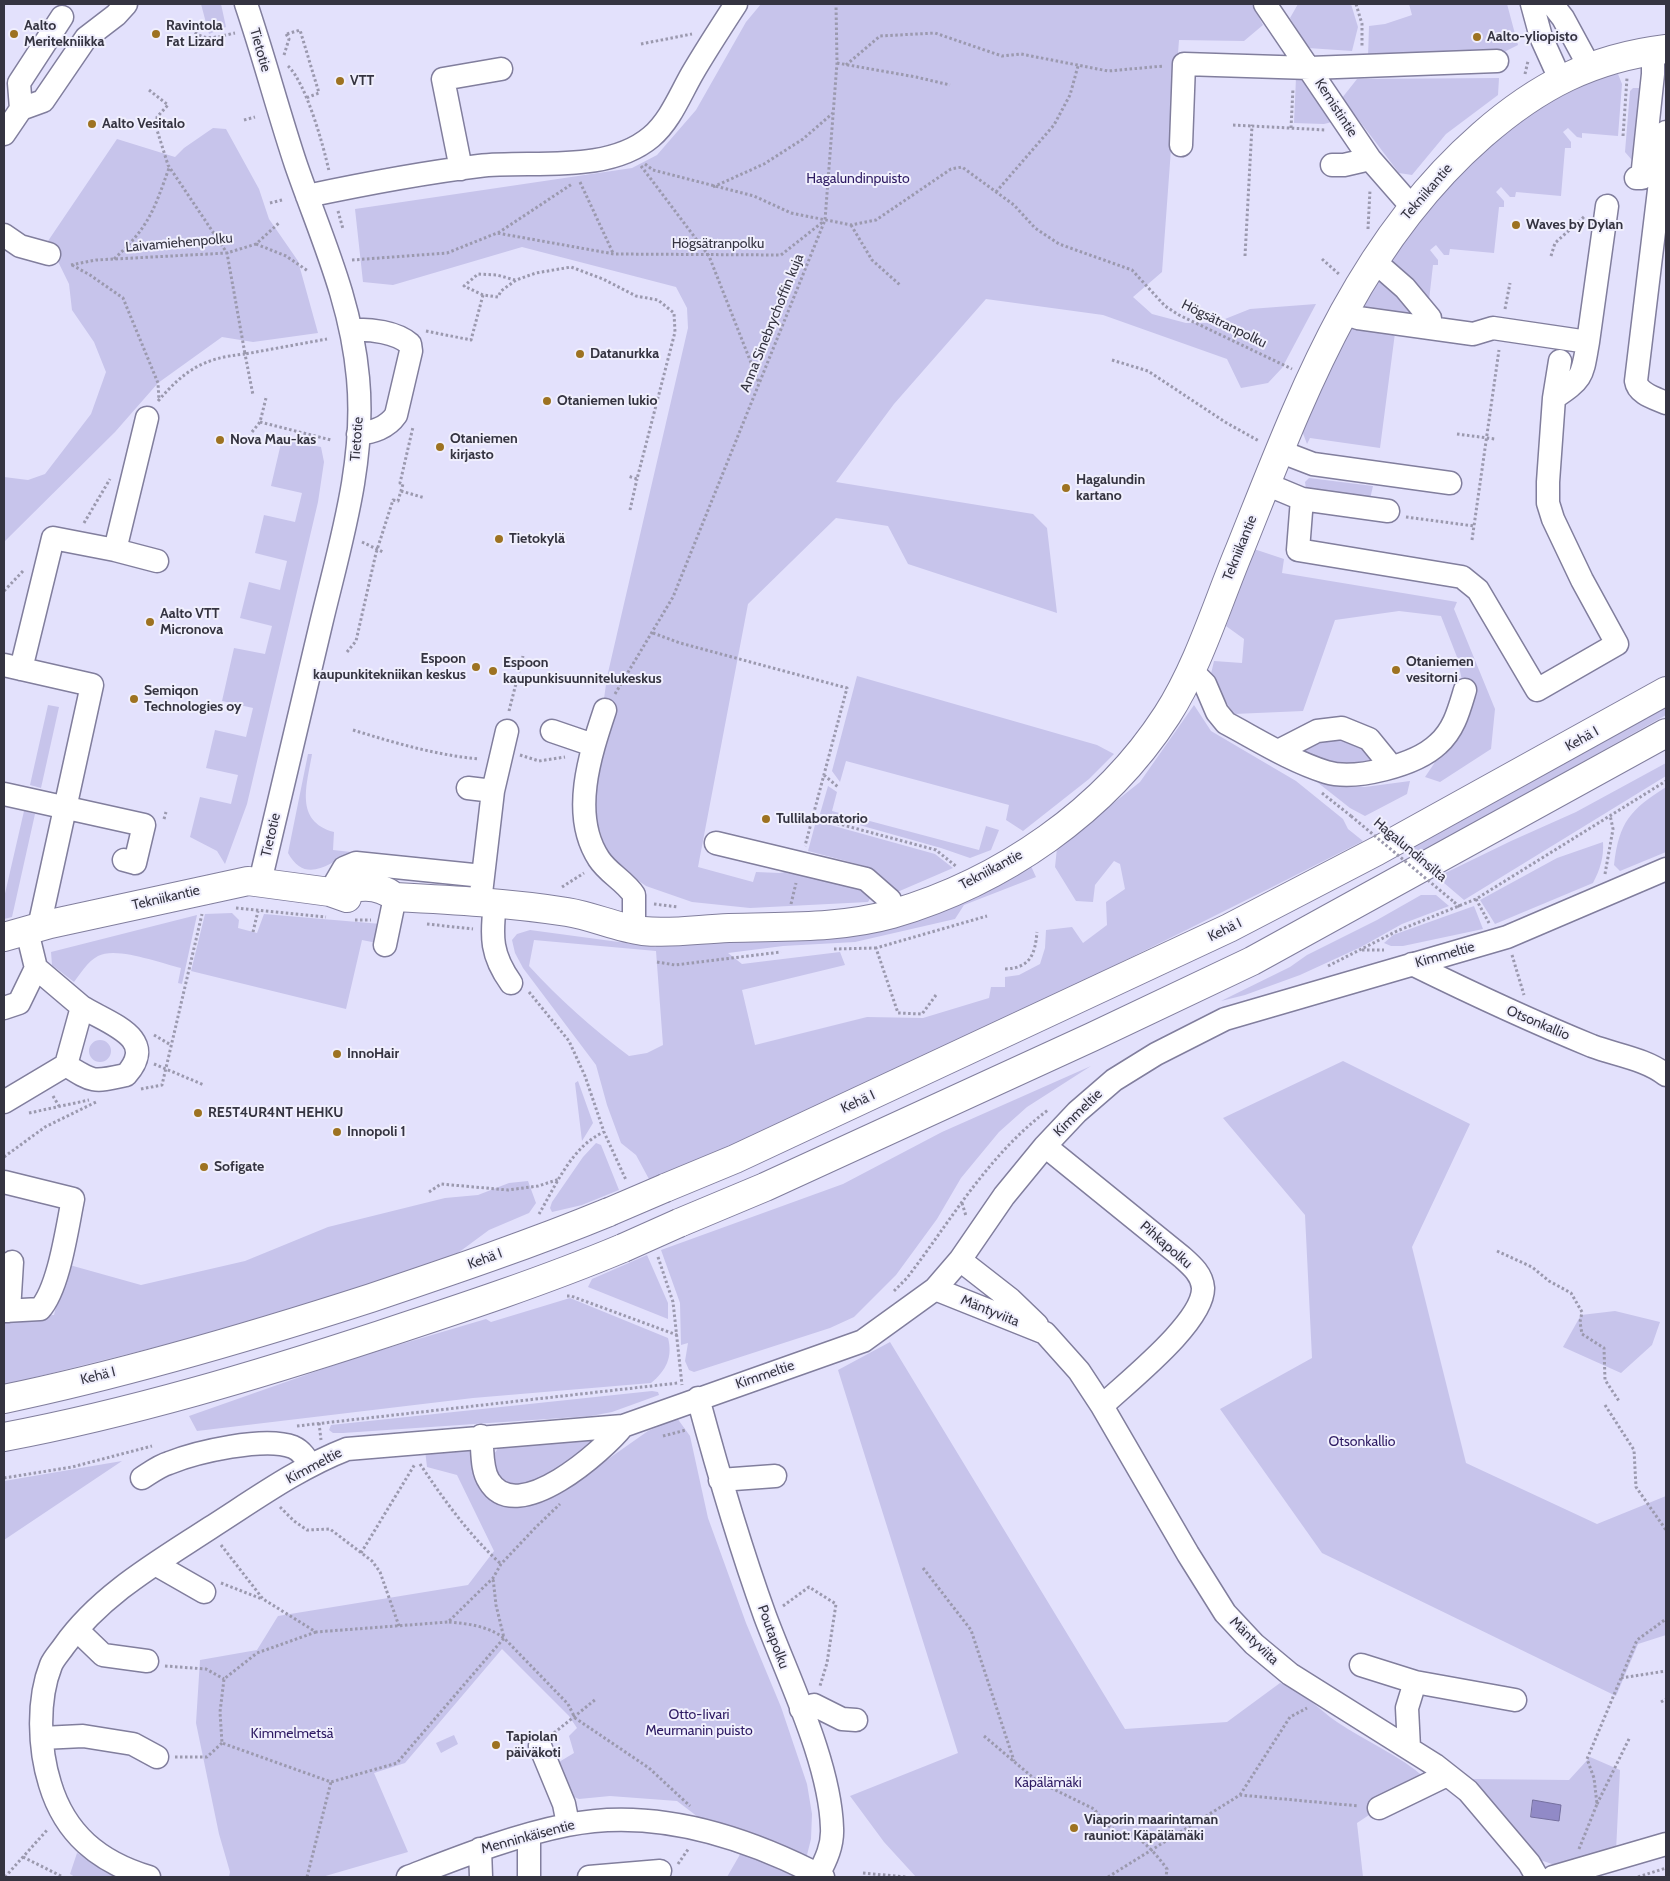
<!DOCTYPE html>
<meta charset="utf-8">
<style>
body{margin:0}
#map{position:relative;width:1670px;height:1881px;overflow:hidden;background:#e3e1fc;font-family:Cabin,sans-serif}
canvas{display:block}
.frame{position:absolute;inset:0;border:5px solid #353441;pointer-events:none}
</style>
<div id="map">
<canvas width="1670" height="1881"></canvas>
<div class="frame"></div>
</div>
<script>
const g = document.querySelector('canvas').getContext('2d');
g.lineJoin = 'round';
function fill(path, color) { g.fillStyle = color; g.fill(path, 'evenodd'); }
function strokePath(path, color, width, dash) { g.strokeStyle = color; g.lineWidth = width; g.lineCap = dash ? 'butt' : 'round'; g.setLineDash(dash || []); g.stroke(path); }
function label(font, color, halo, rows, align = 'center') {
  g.font = font + ' Cabin,sans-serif'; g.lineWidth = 4; g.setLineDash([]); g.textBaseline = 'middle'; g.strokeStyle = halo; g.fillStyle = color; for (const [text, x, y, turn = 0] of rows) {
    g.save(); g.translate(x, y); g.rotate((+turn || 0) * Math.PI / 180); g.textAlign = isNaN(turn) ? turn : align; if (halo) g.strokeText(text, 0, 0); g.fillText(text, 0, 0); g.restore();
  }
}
fill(new Path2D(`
 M201,4H221L226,27L209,34Z
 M761,4H1252L1263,25L1244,41L1179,40L1162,272L1133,297L1152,314L1186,323H1215L1250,309L1316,304L1282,368L1268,383L1241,388L1227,359L1103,315L986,299L894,404L836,482L1033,514L1047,528L1057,613L908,564L888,526L836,518L748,604L698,867L753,882L756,872L780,873L799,869L866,883L873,894L868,902L750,908L692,902L646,886L610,861L594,813V771L607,677L688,328L687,308L676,287L522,247L393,285L363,282L355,209L632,168L657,155L696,110L746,22Z
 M1298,4H1351L1358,27L1352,51L1308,48L1290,18Z
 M1409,4H1507L1518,45L1490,59L1368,57L1369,26L1385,24L1412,15Z
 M1618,74L1622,84L1618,136L1582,133V138L1577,137L1568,128L1563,132L1571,142V148H1565L1561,196L1516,192L1515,197H1510L1501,187L1496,192L1504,201V207H1499L1494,253L1450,249L1449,255H1444L1436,245L1430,250L1438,260V265H1433L1428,309L1391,261V255L1464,165L1531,112L1601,76Z
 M1301,76L1332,122L1324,124L1294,123L1296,78Z
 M1499,78L1498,95L1446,134L1412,175L1399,173L1342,98L1357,79Z
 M1633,88H1643L1637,166L1625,152L1630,91Z
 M213,128L226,129L259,189L269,219L298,261L318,333L253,342L222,337L158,383L115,432L4,542V477L28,480L45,474L91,414L106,372L94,342L72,310L69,284L48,241L117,139L175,157L184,148Z
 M1376,279L1382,280L1420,317L1361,309Z
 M1353,328L1395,333L1380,448L1310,438L1307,444L1301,428L1347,330Z
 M282,439L321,447L324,462L318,502L247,804L225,864L217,851L190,837L200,797L231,804L238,775L206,768L215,730L246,737L253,708L222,701L234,648L265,654L272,626L240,618L249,582L280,590L287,561L255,553L264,515L295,522L302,493L271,486Z
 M1309,478L1373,486L1370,499L1306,489L1305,482Z
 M1254,549L1284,559L1282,573L1457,602L1454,609L1495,709L1491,749L1440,782L1425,777L1454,734L1467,704L1457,657L1441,616L1399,611L1335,620L1303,711L1234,714L1210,678L1214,661L1242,663L1244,639L1226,626Z
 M857,676L1097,745L1114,754L1089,779L1023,831L1006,820L1009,805L846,761L840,782L832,771Z
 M48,705L59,707L41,788L30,785Z
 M1194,705L1211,731L1296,781L1343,819L1348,829L1363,841C1128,961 891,1076 650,1181L636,1155L621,1143L607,1105L596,1065L523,968L515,953L512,940L517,934L530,930L656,947L658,940L773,938L1030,864L1036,877L964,905L955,919L855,942L783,946L728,953L742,964L840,952L845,965L742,990L755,1045L867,1017L923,1018L989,998L991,987H1005V977L1019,975L1040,964L1045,948L1046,930L1072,927L1083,943L1107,925L1106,902L1125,889L1120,864L1114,861L1095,885L1093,902L1076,901L1055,867L1057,848L1140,782ZM534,940L656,951L663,1045L647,1053L629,1056C592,1028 560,1000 529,966Z
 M1666,706V715L1412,858L1406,851Z
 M1321,737H1348L1371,751L1370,765L1337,768L1299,752Z
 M308,754H312C307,785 294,821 334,832L333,850L351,852C328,865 305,884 288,853Z
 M1666,763V776L1464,900L1437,877L1511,841L1576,812Z
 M1410,781L1407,794L1365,816L1350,808L1317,782L1365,787Z
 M828,786L837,792L832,811L979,850L986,826L999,830L991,850L970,858L941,848L820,814Z
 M1666,787V852L1620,871L1614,865C1619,822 1630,810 1666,787Z
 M24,811L35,814L12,917L4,919V898Z
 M816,821L935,854L953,868L895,893L878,873L865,866L808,851Z
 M1603,842C1604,857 1600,870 1593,883L1495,924L1480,900L1557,858Z
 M1421,895H1436L1449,906L1402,924L1361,947L1300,975L1245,995L1221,1001L1290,967L1307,955L1377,920Z
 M1474,906L1483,929L1403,946H1391L1384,943L1393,935Z
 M232,913L239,920L238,928L257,933L264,914L381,924L377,943L362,940L346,1009L191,971L205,914Z
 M197,915L182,984L178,983L181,968C160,963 116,946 98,956C87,962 81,973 74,982L52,965L51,952Z
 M89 1051a11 11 0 1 1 22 0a11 11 0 1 1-22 0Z
 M1343,1061L1470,1124L1412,1247L1466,1463L1597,1524L1666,1496V1635L1638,1644L1616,1696L1322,1553L1220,1409L1312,1358L1305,1215L1223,1118Z
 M1091,1066L1027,1107L999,1132L961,1178L937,1219L896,1275L854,1317L830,1328L694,1372L689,1370L685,1361L688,1343L681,1345L680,1303L661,1250L843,1184L942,1132Z
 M578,1081L593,1123L582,1141L575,1083Z
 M596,1143L601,1145L619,1190L582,1205L552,1212L550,1208L552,1202L583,1157Z
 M528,1181L536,1203L529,1213L489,1230L443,1264L208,1334L4,1385V1318L54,1315L66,1264L141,1285L245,1261L328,1227L445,1198L478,1195L509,1183Z
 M647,1255L668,1303V1319L588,1287L592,1279Z
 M570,1298L668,1338C673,1357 666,1371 651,1383L473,1398L197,1431L189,1416L354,1358L486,1319L491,1322Z
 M1615,1311L1660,1322L1652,1345L1621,1373L1563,1347L1581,1315Z
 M890,1342L1125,1729L1227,1722L1280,1683C1303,1691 1318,1709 1337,1722C1367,1742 1399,1755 1425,1778L1357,1823L1363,1877H916L884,1842L850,1796L958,1753L838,1370Z
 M652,1391L658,1392L659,1395L612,1412L591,1416L343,1433H333L329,1430L331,1425Z
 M677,1418L690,1436L708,1518L746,1623L781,1707L807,1784L812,1814L811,1839L806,1859L698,1823V1817L677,1801L610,1796L579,1799L569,1795L559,1762L574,1753L569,1736L577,1728L569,1716L502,1649L405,1763L374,1773L408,1852L322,1877H229L230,1872L219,1834L196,1723L200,1660L257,1650L278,1616L468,1585L494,1551L457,1475L427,1467L425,1450L468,1447L482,1489L487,1496L513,1508L554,1497L648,1431Z
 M598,1436L601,1444C579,1459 517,1508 496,1472C494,1467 493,1461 492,1457L501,1444Z
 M122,1461L4,1540V1481Z
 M454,1735L458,1744L441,1753L436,1743Z
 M1590,1757L1620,1770L1616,1851L1564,1865L1552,1864L1534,1858L1471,1779L1569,1780Z
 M742,1851L800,1877H727Z
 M77,1853L125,1877H75L70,1874Z`), '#c7c4eb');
const water = new Path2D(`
 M1533,1800L1561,1805L1559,1821L1531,1817Z`);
fill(water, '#918ac7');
strokePath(water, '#75709f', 1);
const minor = new Path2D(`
 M246,4C264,57 278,111 296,165C321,237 351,300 358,378C366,462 340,544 321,624C300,710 281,796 260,882
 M1265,4L1370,159L1412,207
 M1532,4L1541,37L1560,79
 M1552,4L1563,18L1589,66
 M62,17L19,83L21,109L43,101L86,38L116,15L126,4
 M1666,132L1636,381C1638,394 1655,398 1666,403
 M4,134L21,109
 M1181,145L1184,64L1310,68L1497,61
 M1332,165H1344L1370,159
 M461,169L443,79L501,69
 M1636,178H1642L1653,74V51
 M307,196C364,184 421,173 479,166C532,160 607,174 651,137C670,121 680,95 692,74C706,50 721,27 736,4
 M4,235L20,246L49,254
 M1373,260L1405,288L1430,318
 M1343,313L1358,318L1473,334L1493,328L1588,342L1607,206
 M352,330C371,329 396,332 410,344L411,351L396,415C387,428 373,432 358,434
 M1554,398C1584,378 1582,376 1588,342
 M1279,451L1313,464L1450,483
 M1266,484L1302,499L1388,511
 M1302,499L1298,550L1462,577L1478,590L1537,690L1617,644L1582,580L1553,519L1548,503V482L1554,398L1560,361
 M115,550L157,561
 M4,665L92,685L39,927
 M21,669L53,538L115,550L147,418
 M1191,670L1205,684L1217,712L1226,723C1258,740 1291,761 1326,772C1355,781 1416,765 1438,744C1454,730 1459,710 1465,690
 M605,710C590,755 570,815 599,859C608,873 625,881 634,895V930
 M552,731L593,745
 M1278,751L1317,731L1342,728L1369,739L1391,766
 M468,788L493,791
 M4,794L144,825L135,863L124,860
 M716,843L866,879L890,900L894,913
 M330,892L344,868L356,863L483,876
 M480,902L493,791L507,731
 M495,904C491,937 491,955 511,983
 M385,945L395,897
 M1412,964C1471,993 1531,1021 1592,1046C1616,1055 1646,1059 1666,1075
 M4,1008L19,1003L36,968
 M66,1065C94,1083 94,1082 126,1075C159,1038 110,1024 82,1007
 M4,1102L66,1065L82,1007L36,968L27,931
 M1045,1146L1182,1257C1191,1265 1202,1274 1203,1288C1204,1322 1127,1382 1102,1406
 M4,1182L73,1199C67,1228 59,1288 40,1309L4,1311
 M960,1260L1010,1299L1037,1325
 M935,1289L1045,1333L1079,1371L1102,1406L1188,1554L1225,1613L1254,1644L1290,1674L1435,1765L1468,1791L1529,1863L1537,1877
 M9,1311L12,1262
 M698,1398C718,1472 739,1544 765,1616C788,1678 830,1762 832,1828C833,1845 826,1860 818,1875
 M481,1436C483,1450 481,1469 489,1481C517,1528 604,1450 623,1426
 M142,1478C150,1473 159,1466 169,1463C196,1452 265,1436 293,1447C302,1451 306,1458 310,1466
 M720,1480L775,1476
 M155,1564L204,1592
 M77,1630L103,1655L147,1661
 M1361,1665L1415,1682L1515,1700
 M801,1709L814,1705L842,1719L856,1720
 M42,1738L83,1736L133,1744L157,1757
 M540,1746L564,1804L568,1824
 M1409,1748L1407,1708L1415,1682
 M1379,1808L1447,1775
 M529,1835V1877
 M480,1849L481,1877
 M149,1877C99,1862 65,1834 50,1784C39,1749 37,1700 51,1665C54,1658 60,1652 64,1646C100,1595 158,1562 210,1528C254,1500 298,1468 347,1449L623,1426L863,1341L935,1289L960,1260L1004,1196L1045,1146L1077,1112L1114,1080L1156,1054L1225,1019L1507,937L1666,869
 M408,1877C460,1857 512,1836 567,1825C655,1807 746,1837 823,1877
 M589,1877L660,1871
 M1553,1877L1666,1844`);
const major = new Path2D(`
 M330,892C354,887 375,881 395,897C453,900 510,903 567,912C593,916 617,928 643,931C672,934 700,929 729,928C784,926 838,929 892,914C1002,882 1105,811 1167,715C1199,665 1217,604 1240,549C1301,397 1355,246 1482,135C1538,86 1592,58 1666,49
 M4,937L50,924L248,881L330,892L347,898`);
const highway = new Path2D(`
 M665,1188L735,1159L1229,928L1377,851L1666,691
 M679,1223L765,1187L1092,1037L1252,961L1666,733
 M4,1399C128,1373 250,1337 371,1298C451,1271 531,1244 609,1212
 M4,1437C131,1413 258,1375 380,1335C462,1308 544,1281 623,1248`);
strokePath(minor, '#817e9d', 25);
strokePath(major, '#817e9d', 30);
strokePath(highway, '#817e9d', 30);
strokePath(new Path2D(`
 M1356,4L1362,24V47
 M182,25C191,27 192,31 199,35C209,41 224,35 235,33
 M287,34L300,30L319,93L306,98
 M641,44L692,34
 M284,55L289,39L285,32
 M837,63L916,77L950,85
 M846,65L880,36L935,33L1002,56L1021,54L1108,71L1164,66
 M288,66C306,83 323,144 329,171
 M1525,74L1528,61
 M149,90L168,105L157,117V130L168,165L227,253L245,354L327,339
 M244,120L255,117
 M1233,125L1252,126
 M1291,128L1293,88
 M1623,136L1627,78
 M645,164L653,170L754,196L791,213L851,225L876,220L951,169L962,167L1014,205L1035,228L1059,244L1132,270L1165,306L1179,315L1292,369
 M641,166L709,256L759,383
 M580,182L613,253
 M713,187L764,164L803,139L833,113
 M996,192L1054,125L1070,95L1078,66
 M270,203L282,200
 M338,211L343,229
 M851,225L872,260L900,285
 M1368,229L1370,190
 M498,233L572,184
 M256,244L286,256L308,271
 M1245,256L1252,126L1326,130
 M1551,256L1555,243L1585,216
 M114,259C149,227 154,210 169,168
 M1322,259L1340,275
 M352,260L447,253L497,233L614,254L781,255L824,221
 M71,265L96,260L227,253L256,244L280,222
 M72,265L90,275L123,298L158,383L159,401
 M483,295L464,286L478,274L497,275L515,280
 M1505,309L1510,283
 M426,331L471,340L483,295L498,297L501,291L516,280L536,273L571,267L603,279L636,296L658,300L674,313L675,332L637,479L628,476
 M1112,360L1148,371L1225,422L1259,441
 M158,401C185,370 203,358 245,354L253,395
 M260,422L331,440
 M252,432L260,422L266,398
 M1457,434L1495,439
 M401,491L425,498
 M630,510L637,479
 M1406,517L1474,526
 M84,523L110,479
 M1472,540L1499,350
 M362,542L383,552
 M4,591L24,570
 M653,633L680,643L847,688L805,846
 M347,652L356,641L376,553L393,500L398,501L403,484L400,483L413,427
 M615,694L673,597L825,220L837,63L836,4
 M509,711L523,656
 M353,730C395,743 436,755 479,759
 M520,755L539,761L565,757
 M824,775L838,787
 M1322,793L1351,816
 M813,817L936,850L957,867
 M164,819L166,812
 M1605,874L1613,829L1610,815
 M562,887L584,873
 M1476,899L1489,923
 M1454,902L1460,907
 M654,904L678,907
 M791,904L796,883
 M236,908L326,917
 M355,920H371
 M427,924L473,929
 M253,932L258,911
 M834,949L876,948
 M1362,950H1384
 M1512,955L1524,995
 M657,962L675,965L781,952
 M1328,966L1397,931L1476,899L1666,781
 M1005,969C1030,968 1035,955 1037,932
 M529,992L569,1041L585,1076L604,1132L626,1180
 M936,995L922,1014L898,1013L876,948L987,916
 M154,1035L171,1045
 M154,1064L204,1085
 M141,1089L162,1085L202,914
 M53,1096L59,1106
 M29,1113L89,1100
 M4,1157L45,1127L98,1101
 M429,1192L441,1184L508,1190L538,1186L560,1179
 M962,1203L966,1216
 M539,1214C556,1185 572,1146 604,1132
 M1497,1251L1532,1267L1549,1281L1571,1293L1582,1312L1580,1322L1582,1334L1604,1348L1605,1380L1619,1401
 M658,1257L673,1302L682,1385
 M894,1291L907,1278C952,1219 988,1155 1048,1110
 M567,1296H571L677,1335
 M1605,1405L1634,1450L1636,1487L1666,1530
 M319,1423L321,1440
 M297,1426L678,1383
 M663,1436L686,1430
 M420,1464C444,1500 469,1535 501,1564
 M4,1478L72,1467L152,1446
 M280,1507L294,1521L307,1530L330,1529L372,1561L380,1572L399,1626
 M221,1545L263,1599L316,1632L448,1622L493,1578L501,1564L536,1527L560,1504
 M361,1553L415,1464
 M923,1568L971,1630L1014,1761
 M221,1583L262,1599
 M783,1606L809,1587L836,1604L827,1663L820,1686
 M449,1622C470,1624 487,1626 504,1638L568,1704L575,1718L649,1768L690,1806
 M316,1632L257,1653L224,1679L220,1712L222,1743L331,1782L397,1763L504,1638L496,1605L493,1578
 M165,1666L206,1669L224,1679
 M1621,1678L1666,1671
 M1661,1702L1666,1699
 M554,1733L596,1699
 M984,1736L1037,1781L1094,1809L1106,1824L1123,1836L1132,1834C1147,1844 1157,1855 1167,1869L1166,1877
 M175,1757H207L222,1743
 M1240,1795L1290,1717L1307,1708
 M1597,1804L1630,1737
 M1579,1849L1597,1804L1594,1778L1587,1759L1637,1640L1666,1619
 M23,1857L63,1877
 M678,1864L689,1848
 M863,1873L906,1877
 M5,1877L48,1829
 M307,1877L331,1782
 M1108,1877L1240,1795L1359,1806
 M1638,1877L1666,1868`), '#9b99ae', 3, [2.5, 2.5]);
strokePath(minor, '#fff', 22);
strokePath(major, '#fff', 28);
strokePath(highway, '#fff', 28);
const highwayBridge = new Path2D(`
 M609,1212L665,1188
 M623,1248L679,1223`);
strokePath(highwayBridge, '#817e9d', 30, []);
strokePath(new Path2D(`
 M1351,816L1454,902`), '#9b99ae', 3, [2.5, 2.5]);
strokePath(highwayBridge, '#fff', 28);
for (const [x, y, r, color] of [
 [14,34,5,"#9d7221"],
 [156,34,5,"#9d7221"],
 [1477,37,5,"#9d7221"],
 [340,81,5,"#9d7221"],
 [92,124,5,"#9d7221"],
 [1516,225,5,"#9d7221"],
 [580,354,5,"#9d7221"],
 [547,401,5,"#9d7221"],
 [220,440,5,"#9d7221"],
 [440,447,5,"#9d7221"],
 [1066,488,5,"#9d7221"],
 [499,539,5,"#9d7221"],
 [150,622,5,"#9d7221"],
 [476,667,5,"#9d7221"],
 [1396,670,5,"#9d7221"],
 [493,671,5,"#9d7221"],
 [134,699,5,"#9d7221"],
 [766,819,5,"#9d7221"],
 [337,1054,5,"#9d7221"],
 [198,1113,5,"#9d7221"],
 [337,1132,5,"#9d7221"],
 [204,1167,5,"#9d7221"],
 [496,1745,5,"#9d7221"],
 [1074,1828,5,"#9d7221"]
]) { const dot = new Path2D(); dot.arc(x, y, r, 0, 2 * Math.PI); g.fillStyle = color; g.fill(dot); strokePath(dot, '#f0effd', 2); }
label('bold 14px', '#353441', '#f0effd', [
 ["Aalto",24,26],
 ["Meritekniikka",24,42],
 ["Ravintola",166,26],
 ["Fat Lizard",166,42],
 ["Aalto-yliopisto",1487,37],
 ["VTT",350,81],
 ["Aalto Vesitalo",102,124],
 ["Waves by Dylan",1526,225],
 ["Datanurkka",590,354],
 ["Otaniemen lukio",557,401],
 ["Otaniemen",450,439],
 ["kirjasto",450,455],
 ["Nova Mau-kas",230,440],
 ["Hagalundin",1076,480],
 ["kartano",1076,496],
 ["Tietokylä",509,539],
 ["Aalto VTT",160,614],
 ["Micronova",160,630],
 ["Espoon",466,659,"right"],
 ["kaupunkitekniikan keskus",466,675,"right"],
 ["Otaniemen",1406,662],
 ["vesitorni",1406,678],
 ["Espoon",503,663],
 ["kaupunkisuunnitelukeskus",503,679],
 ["Semiqon",144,691],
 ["Technologies oy",144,707],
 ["Tullilaboratorio",776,819],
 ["InnoHair",347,1054],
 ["RE5T4UR4NT HEHKU",208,1113],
 ["Innopoli 1",347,1132],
 ["Sofigate",214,1167],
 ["Tapiolan",506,1737],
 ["päiväkoti",506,1753],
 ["Viaporin maarintaman",1084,1820],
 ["rauniot: Käpälämäki",1084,1836]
], 'left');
label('14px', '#353441', '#f0effd', [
 ["Tietotie",260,50,74],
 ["Kemistintie",1336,108,57],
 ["Tekniikantie",1427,192,-49],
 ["Laivamiehenpolku",179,243,-5],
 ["Högsätranpolku",718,244],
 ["Anna Sinebrychoffin kuja",772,323,-68],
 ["Högsätranpolku",1224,324,26],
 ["Tietotie",357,439,-86],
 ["Tekniikantie",1240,548,-68],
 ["Kehä I",1582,739,-29],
 ["Tietotie",271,835,-77],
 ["Hagalundinsilta",1410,850,40],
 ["Tekniikantie",991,870,-28],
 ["Tekniikantie",166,898,-13],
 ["Kehä I",1225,930,-26],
 ["Kimmeltie",1445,955,-16],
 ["Otsonkallio",1538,1023,23],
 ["Kehä I",858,1102,-25],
 ["Kimmeltie",1078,1113,-44],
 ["Pihkapolku",1166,1245,41],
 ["Kehä I",485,1259,-20],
 ["Mäntyviita",990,1311,22],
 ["Kimmeltie",765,1375,-19],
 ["Kehä I",98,1376,-14],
 ["Kimmeltie",314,1466,-28],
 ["Poutapolku",773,1637,70],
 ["Mäntyviita",1254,1641,44],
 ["Menninkäisentie",528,1837,-15]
]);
label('14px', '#2e1b63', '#f0effd', [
 ["Hagalundinpuisto",858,179],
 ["Otsonkallio",1362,1442],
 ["Otto-Iivari",699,1715],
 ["Meurmanin puisto",699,1731],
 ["Kimmelmetsä",292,1734],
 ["Käpälämäki",1048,1783]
]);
</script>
